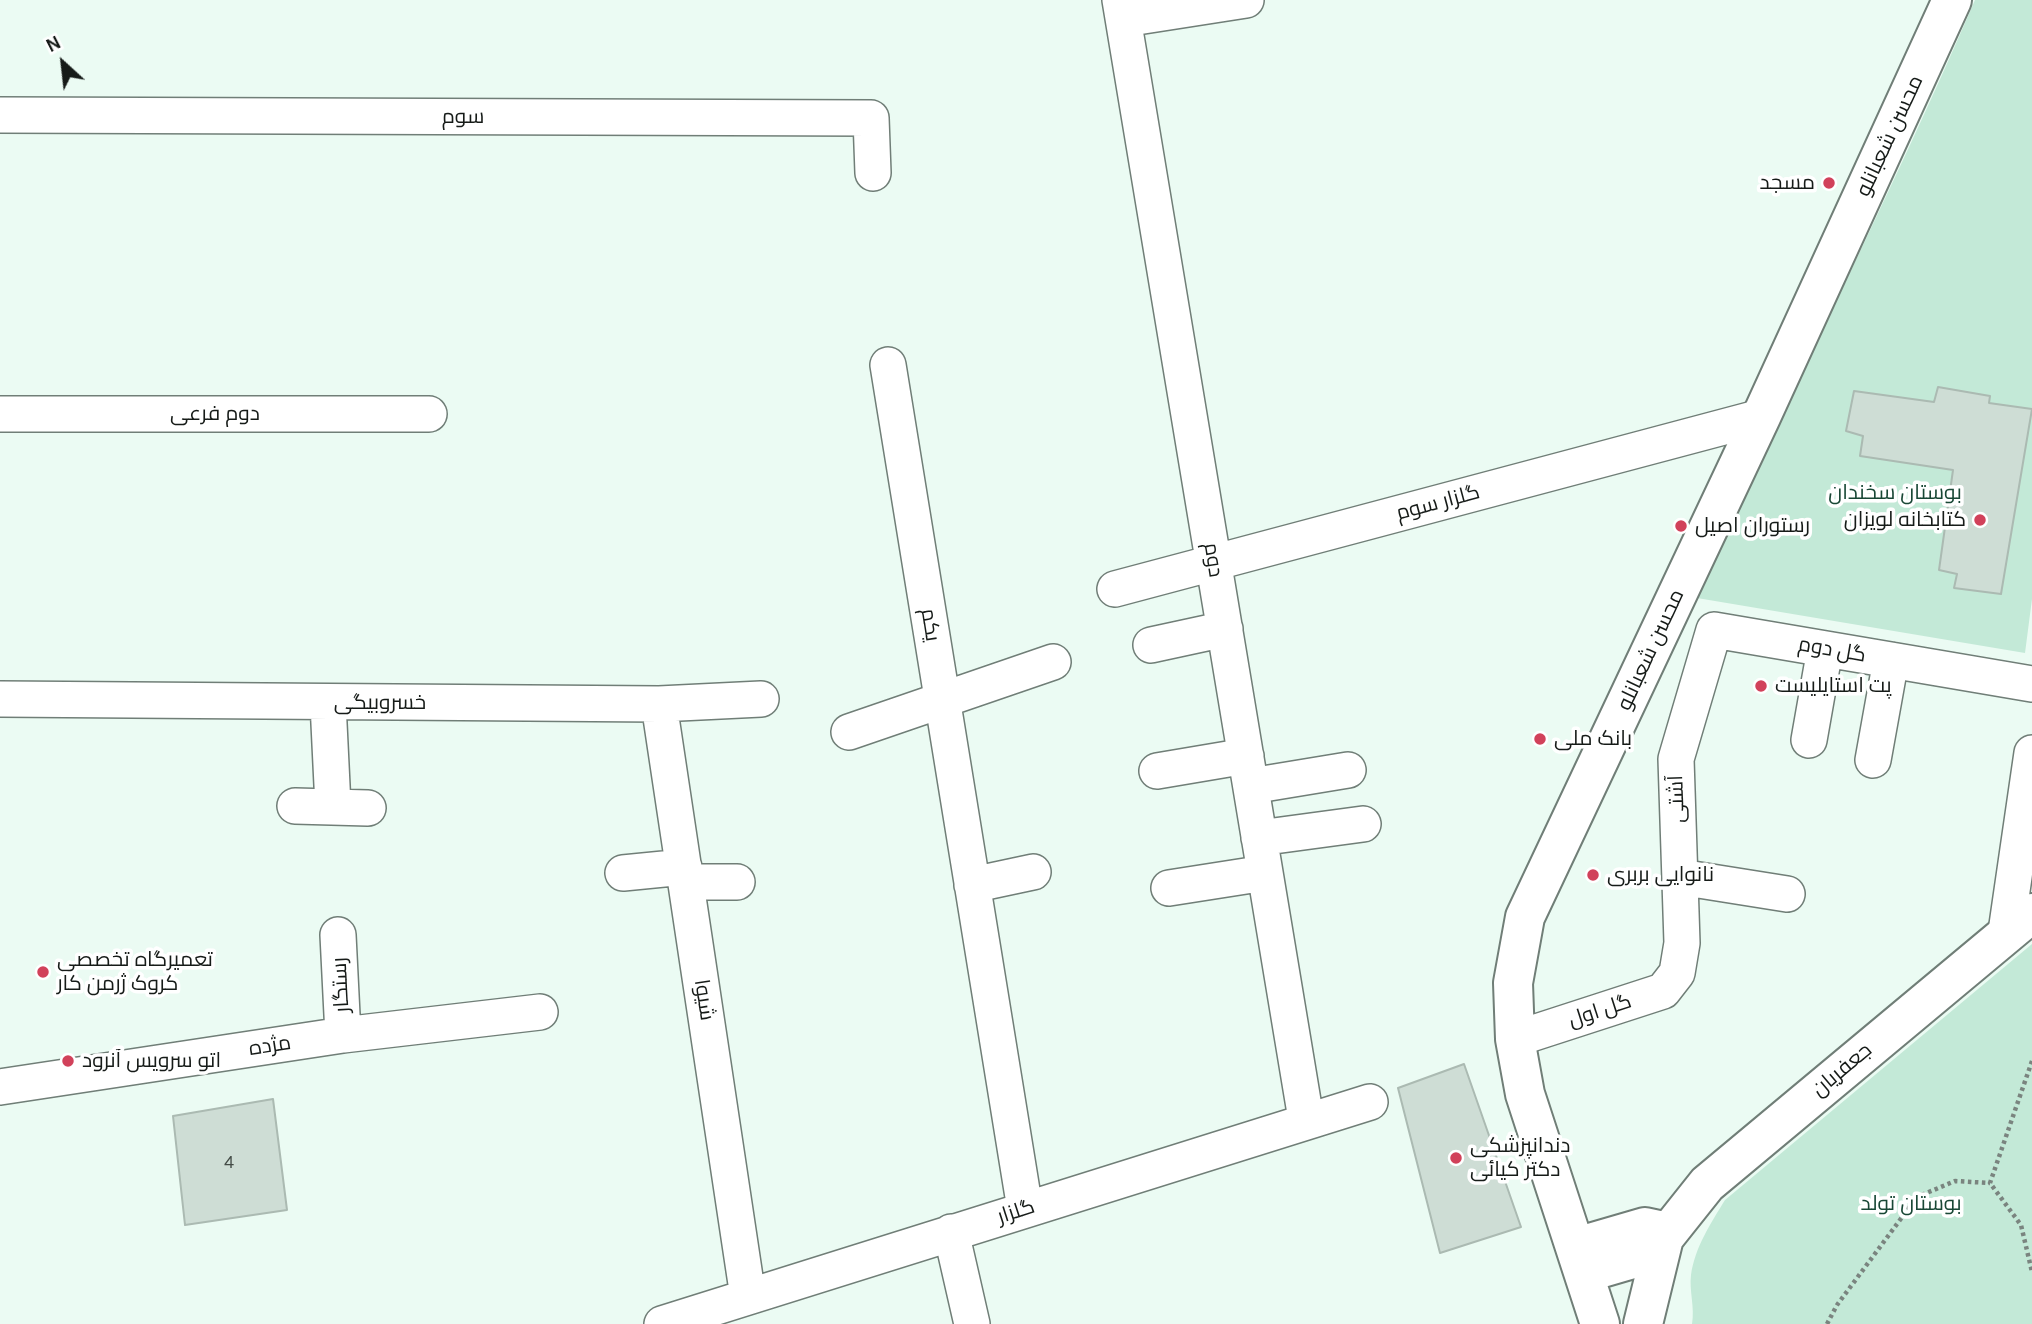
<!DOCTYPE html>
<meta charset="utf-8">
<style>
body{margin:0}
#map{position:relative;width:2032px;height:1324px;overflow:hidden;background:#ebfbf3;font-family:Karla,sans-serif}
canvas{display:block}
.north{position:absolute;left:28px;top:28px;width:70px;height:70px;-webkit-text-stroke:5px #fff;paint-order:stroke;rotate:333deg;font-size:19px;font-weight:700;line-height:28px;text-align:center;color:#161b18}
.north::after{content:'';display:block;margin:auto;width:24px;height:32px;background:#161b18;clip-path:polygon(50% 0,100% 100%,50% 72%,0 100%)}
</style>
<div id="map">
<canvas width="2032" height="1324"></canvas>
<div class="north">N</div>
</div>
<script>
const g = document.querySelector('canvas').getContext('2d');
g.lineJoin = 'round';
function fill(path, color) { g.fillStyle = color; g.fill(path, 'evenodd'); }
function strokePath(path, color, width, dash) { g.strokeStyle = color; g.lineWidth = width; g.lineCap = dash ? 'butt' : 'round'; g.setLineDash(dash || []); g.stroke(path); }
function label(font, color, halo, rows, align = 'center') {
  g.font = font + ' Karla,Cairo,sans-serif'; g.lineWidth = 7; g.setLineDash([]); g.textBaseline = 'middle'; g.strokeStyle = halo; g.fillStyle = color; for (const [text, x, y, turn = 0] of rows) {
    g.save(); g.translate(x, y); g.rotate((+turn || 0) * Math.PI / 180); g.textAlign = isNaN(turn) ? turn : align; if (halo) g.strokeText(text, 0, 0); g.fillText(text, 0, 0); g.restore();
  }
}
fill(new Path2D(`
 M1975,0H2032V599L2025,653L1697,598C1787,397 1888,202 1975,0Z
 M2032,944V1324H1692C1695,1307 1689,1291 1691,1275C1695,1247 1711,1223 1725,1200Z`), '#c3e9d7');
const building = new Path2D(`
 M1938,387L1990,396L1989,403L2032,409L2001,594L1954,588L1957,574L1939,570L1953,470L1860,456L1863,436L1846,431L1854,391L1934,402Z
 M1464,1064L1521,1227L1440,1253L1398,1088Z
 M273,1099L287,1210L185,1225L173,1116Z`);
fill(building, '#ceddd5');
strokePath(building, '#abbab2', 2);
const minor = new Path2D(`
 M1120,0L1306,1119
 M1124,19L1246,0
 M0,115L871,118L873,173
 M888,365L1025,1209
 M0,414H429
 M1115,589L1761,417
 M1151,645L1225,629
 M0,699L659,704L761,699
 M328,703L333,806
 M659,704L748,1297
 M849,732L1053,662
 M1809,740L1825,649
 M1873,760L1891,660
 M1157,771L1246,756
 M1251,786L1348,770
 M295,806L368,808
 M1259,838L1363,824
 M623,873L684,867
 M1680,877L1787,894
 M686,882H737
 M972,885L1033,872
 M1169,888L1265,873
 M2006,932L2032,753
 M338,935L343,1035
 M1515,1039L1663,991L1677,973L1682,943L1676,759L1714,630L2032,684
 M0,1087L343,1035L540,1012
 M951,1232L972,1324
 M662,1324L1370,1102`);
const secondary = new Path2D(`
 M1645,1227L1659,1230L1664,1238L1661,1247L1653,1253L1595,1270L1579,1259L1582,1250L1590,1243Z
 M1600,1324L1525,1094L1515,1039L1513,983L1525,917L1761,417L1952,0
 M1643,1324L1664,1238L1707,1184L2032,913`);
strokePath(minor, '#707e77', 38);
strokePath(secondary, '#707e77', 42);
strokePath(new Path2D(`
 M2032,1061L1990,1183L2021,1225L2032,1272
 M1827,1324L1837,1305L1917,1197L1955,1181L1990,1183`), '#7a847f', 4.5, [3.5, 3.5]);
strokePath(minor, '#fff', 35);
strokePath(secondary, '#fff', 38);
for (const [x, y, r, color] of [
 [1829,183,7,"#d1415a"],
 [1980,520,7,"#d1415a"],
 [1681,526,7,"#d1415a"],
 [1761,686,7,"#d1415a"],
 [1540,739,7,"#d1415a"],
 [1593,875,7,"#d1415a"],
 [43,972,7,"#d1415a"],
 [68,1061,7,"#d1415a"],
 [1456,1158,7,"#d1415a"]
]) { const dot = new Path2D(); dot.arc(x, y, r, 0, 2 * Math.PI); g.fillStyle = color; g.fill(dot); strokePath(dot, '#fff', 2.5); }
label('18px', '#444c47', null, [
 ["4",229,1163]
]);
label('21px', '#161b18', '#fff', [
 ["سوم",463,117],
 ["محسن شعبانلو",1890,136,-65],
 ["دوم فرعی",215,414],
 ["گلزار سوم",1438,503,-15],
 ["دوم",1213,560,81],
 ["یکم",930,625,81],
 ["محسن شعبانلو",1651,650,-65],
 ["گل دوم",1832,650,10],
 ["خسروبیگی",380,703],
 ["آشتی",1677,799,-92],
 ["رستگار",341,985,-93],
 ["شیوا",704,1000,81],
 ["گل اول",1600,1011,-18],
 ["مژده",270,1046,-9],
 ["جعفریان",1842,1070,-40],
 ["گلزار",1016,1212,-18]
]);
label('21px', '#161b18', '#fff', [
 ["مسجد",1815,183,"right"],
 ["کتابخانه لویزان",1966,520,"right"],
 ["رستوران اصیل",1695,526],
 ["پت استایلیست",1775,686],
 ["بانک ملی",1554,739],
 ["نانوایی بربری",1607,875],
 ["تعمیرگاه تخصصی",57,960],
 ["کروک ژرمن کار",57,984],
 ["اتو سرویس آنرود",82,1061],
 ["دندانپزشکی",1470,1146],
 ["دکتر کیائی",1470,1170]
], 'left');
label('21px', '#184735', '#fff', [
 ["بوستان سخندان",1895,493],
 ["بوستان تولد",1911,1204]
]);
</script>
